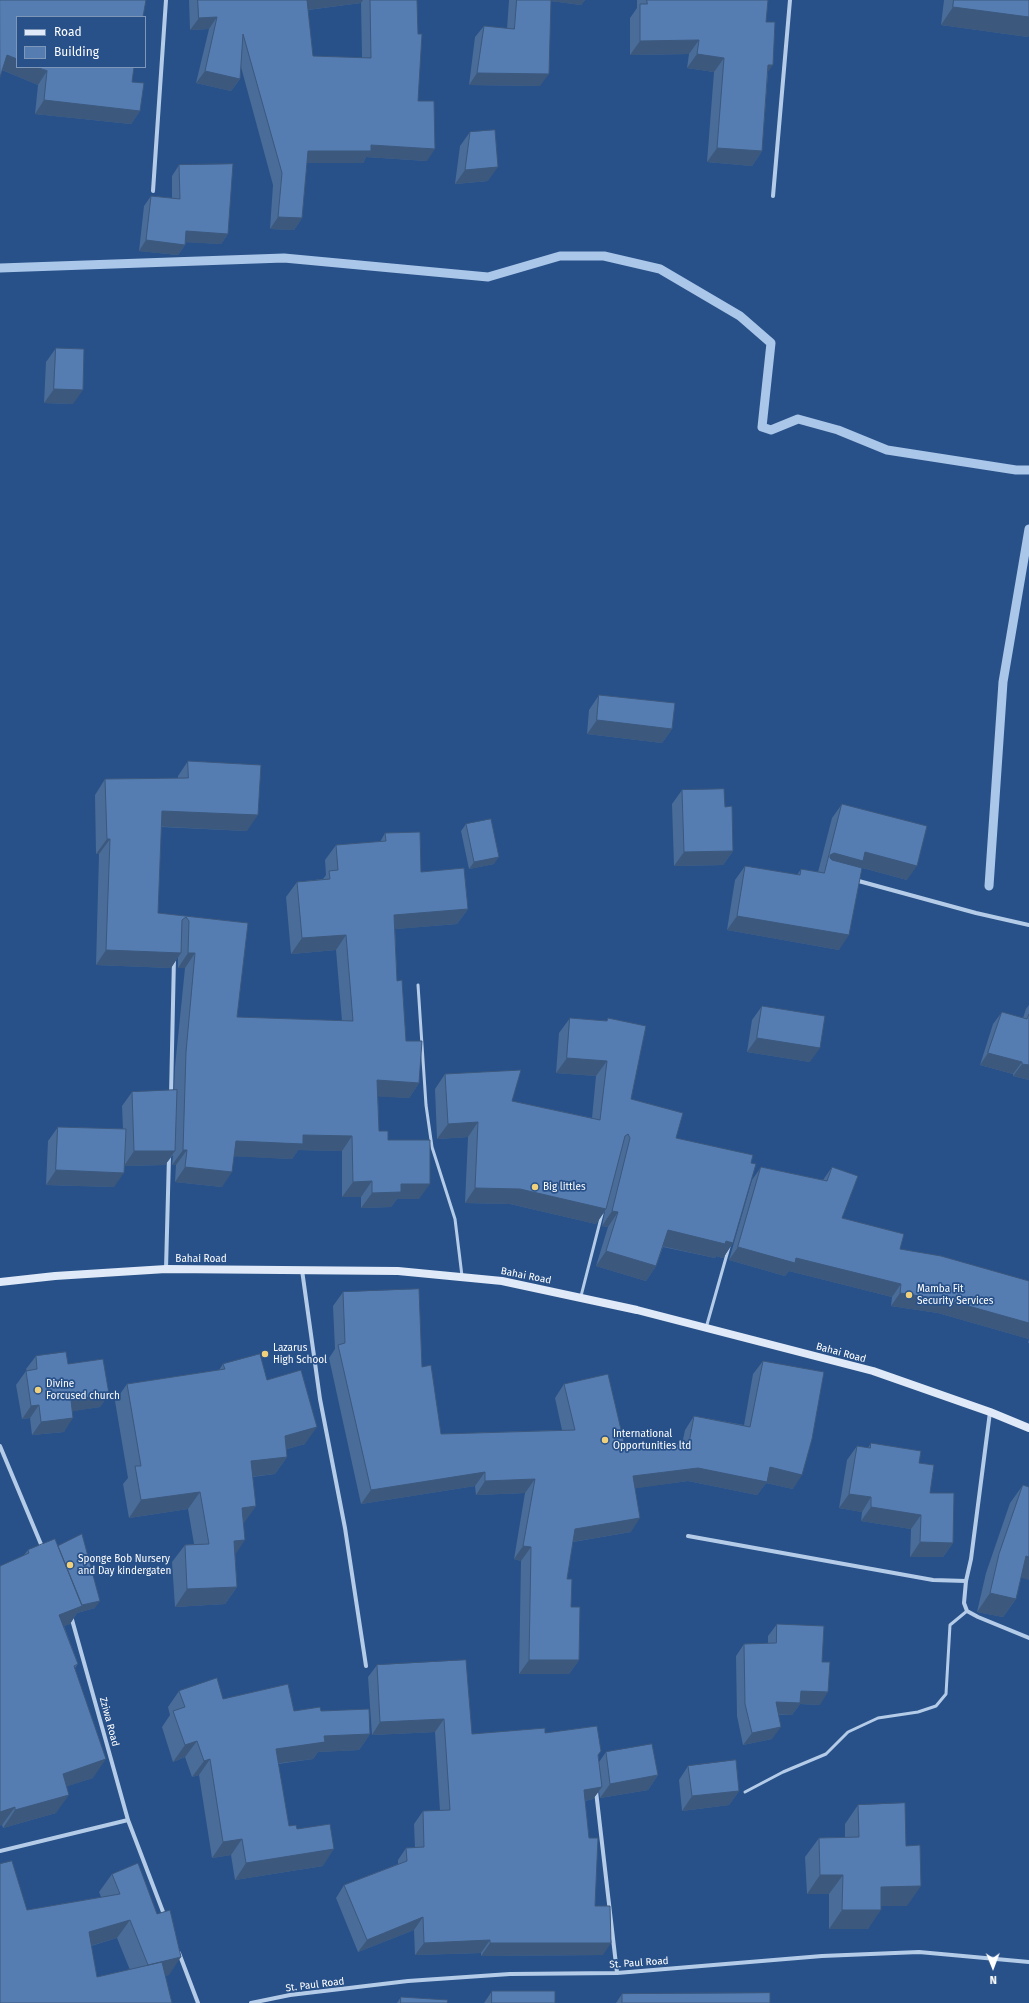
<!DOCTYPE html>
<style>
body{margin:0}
#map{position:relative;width:1029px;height:2003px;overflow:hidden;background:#285189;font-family:"Fira Sans",sans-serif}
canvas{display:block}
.legend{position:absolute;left:16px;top:16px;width:130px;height:52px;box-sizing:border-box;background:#285189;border:1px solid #7e97b8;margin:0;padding:5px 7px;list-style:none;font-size:12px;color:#fff}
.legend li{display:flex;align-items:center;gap:8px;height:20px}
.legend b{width:20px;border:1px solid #7e97b8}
.north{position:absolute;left:973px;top:1947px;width:40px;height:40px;-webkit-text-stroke:3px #285189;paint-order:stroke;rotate:179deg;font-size:11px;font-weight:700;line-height:16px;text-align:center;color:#fff}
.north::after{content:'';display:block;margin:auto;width:14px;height:18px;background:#fff;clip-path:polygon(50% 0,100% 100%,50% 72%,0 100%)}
</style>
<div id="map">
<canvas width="1029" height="2003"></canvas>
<ul class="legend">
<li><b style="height:5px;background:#dfe9f8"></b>Road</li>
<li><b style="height:11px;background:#557db2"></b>Building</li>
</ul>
<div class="north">N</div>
</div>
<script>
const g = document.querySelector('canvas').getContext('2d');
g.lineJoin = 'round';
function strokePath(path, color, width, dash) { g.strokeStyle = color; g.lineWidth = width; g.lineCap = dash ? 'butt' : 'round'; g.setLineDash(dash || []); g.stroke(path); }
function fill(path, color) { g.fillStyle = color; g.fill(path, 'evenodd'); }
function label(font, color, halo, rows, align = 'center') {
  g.font = font + ' "Fira Sans",sans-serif'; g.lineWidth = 3.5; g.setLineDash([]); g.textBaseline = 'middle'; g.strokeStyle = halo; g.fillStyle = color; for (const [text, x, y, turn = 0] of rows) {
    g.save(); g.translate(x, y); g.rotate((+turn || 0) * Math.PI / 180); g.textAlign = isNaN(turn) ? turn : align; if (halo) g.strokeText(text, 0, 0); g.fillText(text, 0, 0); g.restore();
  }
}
strokePath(new Path2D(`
 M0,268L284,258L488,277L560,256H604L660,269L740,316L771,343L762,427L771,430L798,419L838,430L887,450L1016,470H1029
 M989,886L1003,682L1029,529`), '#aac6e9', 9);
strokePath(new Path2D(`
 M418,985L426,1105L432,1147L455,1219L462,1276
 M581,1296L602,1214
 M706,1328L729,1247
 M745,1792L783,1772L826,1754L848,1732L878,1718L918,1712L936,1706L946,1694L950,1625L967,1611`), '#b5cce9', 3);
strokePath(new Path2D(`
 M153,191L166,0
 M773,196L790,0
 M855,880L976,913L1029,925
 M171,1095L174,958
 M166,1269L169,1156
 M302,1270L320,1399L345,1528L366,1666
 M0,1446L43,1549
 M688,1536L933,1580L966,1581L971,1559L990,1412
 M966,1581L964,1603L967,1611L978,1617L1029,1638
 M71,1616L128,1820L165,1917
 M596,1791L617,1973
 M0,1851L128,1820
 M179,1953L198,2003
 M251,2003L290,1995L408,1981L510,1974L617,1973L822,1956L919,1952L1029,1962`), '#b5cce9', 4);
strokePath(new Path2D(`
 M0,1282L55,1276L166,1269L398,1271L502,1281L637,1310L873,1371L990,1412L1029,1428`), '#dfe9f8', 8);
fill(new Path2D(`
 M0,0L132,82L140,111L131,124L35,114L38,85L2,70Z
 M189,0H417L418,101L427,161L366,157L363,163H307L302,218L294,230L270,229L273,185L241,67L240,79L231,91L196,83L209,29L190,30ZM361,3L362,58L313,56L308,10Z
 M509,0H585L581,5L551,1L540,86L469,85L475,37L484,26L507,29Z
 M637,0H768L766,22L768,72L762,151L752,166L707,162L714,72L687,68L689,54L630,55V18L637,8Z
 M944,0H1029L1028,37L941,25Z
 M470,132L488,181L455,184L460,146Z
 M179,165L228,234L221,244L186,242L185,245L178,255L139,251L144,206L151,196L172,198V176Z
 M56,348L73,404L44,403L46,362Z
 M599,695L672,729L662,743L587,734L589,710Z
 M188,761L247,831L161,827L158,913L248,923L237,1017L342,1021L336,950L291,954L286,897L297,882L323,879L326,875L325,860L336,845L380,842L385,833L421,872L468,909L457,924L395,929L397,981L406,1041L419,1083L409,1098L378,1096L379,1131L388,1140L419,1199H397L391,1207L361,1208V1197H342V1151L298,1150L292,1159L234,1156L222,1187L175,1182L176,1165H172L173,1155L165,1165L125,1166L114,1187L46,1185L48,1141L58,1127L123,1129L122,1106L132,1092L174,1090L175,1067L185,968H178V957L171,968L96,965L99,854H96L95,795L105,779L178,778V776Z
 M682,790L725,807L733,851L723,865L674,866L672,804Z
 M842,804L907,880L859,867L839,950L727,930L735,880L745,866L797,875L801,869L818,872L832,818Z
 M466,824L494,864L469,869L461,831Z
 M1029,1005V1080L1013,1076V1074L980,1065L993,1024L1002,1012L1023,1018L1026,1009Z
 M762,1006L810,1062L747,1052L752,1020Z
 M570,1018L606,1021L608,1018L631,1099L676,1138L733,1243L723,1258L716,1256L715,1258L663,1247L656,1266L646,1281L596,1266L608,1227L602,1226L605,1211L596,1224L510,1204L465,1203L468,1137L437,1139L435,1089L445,1074L512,1101L592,1118L596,1076L556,1073L559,1033Z
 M761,1167L823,1180L832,1167L842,1218L900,1249L1029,1281V1343H1028L1029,1339L938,1313L891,1306L892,1297L789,1271L785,1276L729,1260L752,1180Z
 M343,1292L422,1367L441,1434L562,1430L555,1398L564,1384L626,1451L682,1444L685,1430L694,1416L744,1425L753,1374L763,1361L793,1489L766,1483L757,1495L688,1481L635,1488L631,1532L573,1542L567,1579L579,1660L569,1674H519L521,1561L514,1559L525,1493L476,1495L475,1486L361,1504L329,1358L335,1349L333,1306Z
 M36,1356L68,1364L109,1394L100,1407L72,1411L64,1432L32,1435L30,1418L22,1419L16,1385L26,1371H27L26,1369Z
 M223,1364L267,1380L305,1444L287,1449V1457L275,1474L252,1477L256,1506L243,1523L235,1554L237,1587L225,1604L175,1607L172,1562L185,1545L194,1544L188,1509L129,1518L123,1484L128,1478L115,1401L127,1384L219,1370Z
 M871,1443L919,1463L930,1493L953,1543L943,1557H910L911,1529L861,1521L862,1512L839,1508L847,1460L857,1446L868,1448Z
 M1023,1485L1021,1578L1016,1599L1003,1617L977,1612L986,1573L1010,1503Z
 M58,1546L95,1608L77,1613L70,1624L64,1626L78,1664L75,1668L93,1778L67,1786L56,1813L3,1828L2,1825L24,1555L28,1550Z
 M777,1624L820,1705L800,1704L792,1715H778L772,1739L743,1745L737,1716L736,1656L744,1644L768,1643V1636Z
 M377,1665L472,1734L545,1733L598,1755L599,1762L606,1752L658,1775L648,1790L600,1798L599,1791L593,1799L585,1801L595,1906L603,1955L481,1956V1953L415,1955L414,1930L358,1952L336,1898L344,1885L398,1864V1860L406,1848H415L414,1824L423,1811H440L435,1732L372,1735L368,1677Z
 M179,1691L294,1711H321L370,1734L359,1750L318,1752L313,1759L278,1764L289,1826L297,1829L323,1866L235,1880L231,1855L212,1858L199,1775L192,1777L185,1757L173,1762L162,1727L170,1715L168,1707Z
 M688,1766L739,1791L729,1805L682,1811L679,1780Z
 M858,1805L906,1846L907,1906H881L868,1929H829V1894H807L805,1857L819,1838L845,1837V1824Z
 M112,1874L169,1975L0,2003L27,1910L101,1897L99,1892ZM117,1938L130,1970L97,1977L91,1946Z
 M492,1991L555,2003H484Z
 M622,1994L770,2003H616Z
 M401,1997L447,2003H397Z`), '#496c99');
fill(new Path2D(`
 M307,0H363L361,3L299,11Z
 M543,0H585L581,5Z
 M953,7L1029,17V36L1028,37L941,25Z
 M217,17L209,29L190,30L199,18Z
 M699,40L689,54L630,55L640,41Z
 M697,54L724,58L714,72L687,68Z
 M7,55L17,59V67H36L47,71L38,85L0,69Z
 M768,65H773L763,79Z
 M205,71L240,79L231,91L196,83Z
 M477,73L549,74L540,86L469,85Z
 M44,100L140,111L131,124L35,114Z
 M371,145L435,149L427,161L366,157L363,163H300L308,151Z
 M717,148L762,151L752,166L707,162Z
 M498,167L488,181L455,184L465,170Z
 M278,217L302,218L294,230L270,229Z
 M186,231L228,234L221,244L179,242Z
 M146,240L185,245L178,255L139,251Z
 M54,389L83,390L73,404L44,403Z
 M597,720L672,729L662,743L587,734Z
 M162,811L258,815L247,831L151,826Z
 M107,839H110L99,854H96Z
 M733,851L723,865L674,866L684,852Z
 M865,852L917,866L907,880L859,867L825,868L830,855L834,853Z
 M499,857L494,864L469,869L474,862Z
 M468,909L457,924L384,930L394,915Z
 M737,916L849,935L839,950L727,930Z
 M346,935L336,950L291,954L302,938Z
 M106,950L181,953L171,968L96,965Z
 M188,953H195L185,968H178Z
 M757,1038L820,1048L810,1062L747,1052Z
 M988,1053L1022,1062L1013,1074L980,1065Z
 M567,1058L607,1061L596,1076L556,1073Z
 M1022,1064L1029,1065V1080L1013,1076Z
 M377,1080L419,1083L409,1098L366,1096Z
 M478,1122L468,1137L437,1139L448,1124Z
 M303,1135L352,1136L342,1151L298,1150L292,1159L225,1156L236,1141Z
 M183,1150H187L176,1165H172Z
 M134,1151H175L165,1165L124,1166Z
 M185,1167L232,1172L222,1187L175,1182Z
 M56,1170L124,1173L114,1187L46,1185Z
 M372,1181L361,1197H342L353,1182Z
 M401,1184H430L419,1199H397L391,1207L361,1208L372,1193Z
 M475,1188L520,1189L606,1209L596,1224L510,1204L465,1203Z
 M612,1211L618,1212L608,1227L602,1226Z
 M668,1230L726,1241L733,1243L723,1258L716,1256L715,1258L657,1245Z
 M738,1247L796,1258L901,1284L892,1297L789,1271L785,1276L729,1260Z
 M606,1251L656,1266L646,1281L596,1266Z
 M900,1293L947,1300L1029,1323V1339L938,1313L891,1306Z
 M109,1394L100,1407L62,1413L71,1400Z
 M39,1405L30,1418L22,1419L31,1406Z
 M73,1418L64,1432L32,1435L41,1422Z
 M317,1427L305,1444L273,1453L285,1436Z
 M287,1457L275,1474L238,1478L251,1461Z
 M770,1467L802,1475L793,1489L766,1483L757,1495L688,1481L624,1490L633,1476L698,1468Z
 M485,1472L475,1486L361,1504L371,1490Z
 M535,1479L525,1493L476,1495L485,1481Z
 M200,1492L188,1509L129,1518L141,1500Z
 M849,1494L871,1497L862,1512L839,1508Z
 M256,1506L244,1523L230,1525L242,1508Z
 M871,1507L921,1515L911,1529L861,1521Z
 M640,1518L631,1532L566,1543L575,1529Z
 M245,1540L233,1558L234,1541Z
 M920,1542L953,1543L943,1557H910Z
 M523,1546L531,1547L521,1561L514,1559Z
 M1026,1556L1029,1557V1580L1013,1575Z
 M237,1587L225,1604L175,1607L187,1589Z
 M990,1593L1016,1599L1003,1617L977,1612Z
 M100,1601L95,1608L77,1613L70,1624L47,1633L59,1615L79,1606Z
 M529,1660H579L569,1674H519Z
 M801,1691L828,1692L820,1705L800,1704L792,1715L767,1714L776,1702Z
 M444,1719L435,1732L372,1735L380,1722Z
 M781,1727L772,1739L743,1745L752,1733Z
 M370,1734L359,1750L318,1752L313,1759L264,1765L276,1749L324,1736Z
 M197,1741L185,1757L173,1762L185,1745Z
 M106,1759L93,1778L50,1792L63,1774Z
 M210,1759L199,1775L192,1777L204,1761Z
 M658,1775L648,1790L600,1798L610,1784Z
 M602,1787L593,1799L575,1803L584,1790Z
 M739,1791L729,1805L682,1811L692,1796Z
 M69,1795L56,1813L3,1828L15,1810Z
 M15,1807L2,1825L0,1826V1812Z
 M242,1839L231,1855L212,1858L223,1842Z
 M334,1849L323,1866L235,1880L246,1863Z
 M820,1875H843L829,1894H807Z
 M921,1886L907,1906H868L881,1887Z
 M842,1910H881L868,1929H829Z
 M423,1917L414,1930L358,1952L367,1940Z
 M130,1920L117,1938L76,1950L89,1932Z
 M490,1940L481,1953L415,1955L424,1943Z
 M490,1943H611L603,1955L481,1956Z
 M181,1957L169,1975L135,1983L148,1965Z`), '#3c587d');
const building = new Path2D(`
 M0,0H146L143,17H17V59L7,55L0,77Z
 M198,0H307L313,56L371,58L370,0H417L418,34H422L418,101H434L435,149L371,145V151H308L302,218L278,217L282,173L243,34L240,79L205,71L217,17L199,18Z
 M517,0H551L549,74L477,73L484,26L514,29Z
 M647,0H768L766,22H775L773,65H768L762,151L717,148L724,58L697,54L699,40L640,41V4H647Z
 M954,0H1029V17L953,7Z
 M36,67H134L132,82L144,83L140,111L44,100L47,71Z
 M495,130L498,167L465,170L470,132Z
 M233,164L228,234L186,231L185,245L146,240L151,196L180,199L179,165Z
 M56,348L84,349L83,390L54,389Z
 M599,695L675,703L672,729L597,720Z
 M188,761L261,765L258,815L162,811L158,913L248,923L237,1017L353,1021L346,935L302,938L297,882L330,879L329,871L338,870L336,845L386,841L385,833L420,832L421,872L464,868L468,909L394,915L397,981L402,980L406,1041H422L419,1083L377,1080L379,1131H388V1140H430V1184H401V1192L372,1193V1181L353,1182L352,1136L303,1135V1144L236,1141L232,1172L185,1167L187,1150H183L186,1052L195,953H188L189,921L186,917L182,920L181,953L106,950L110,839H107L105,779L188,778Z
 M724,789L725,807L732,806L733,851L684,852L682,790Z
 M842,804L927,826L917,866L865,852L863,861L834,853L830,855V858L832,860L862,868L849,935L737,916L745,866L800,875L801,869L824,873Z
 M491,819L499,857L474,862L466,824Z
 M762,1006L825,1016L820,1048L757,1038Z
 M1002,1012L1027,1019L1029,1014V1065L1022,1064V1062L988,1053Z
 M570,1018L607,1021L608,1018L646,1026L631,1099L683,1113L676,1138L753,1155L751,1163L756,1164L733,1243L726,1241L725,1244L668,1230L656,1266L606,1251L618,1212L612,1211L630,1138L628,1134L625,1136L606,1209L520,1189L475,1188L478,1122L448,1124L445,1074L521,1070L512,1101L600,1120L607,1061L567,1058Z
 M177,1090L175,1151H134L132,1092Z
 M58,1127L126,1129L124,1173L56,1170Z
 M761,1167L827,1181L832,1167L858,1176L842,1218L904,1234L900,1249L941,1256L1029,1281V1323L947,1300L900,1293L901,1284L796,1258L795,1263L738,1247Z
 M419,1289L422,1367L431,1365L441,1434L575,1430L564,1384L608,1374L626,1451L689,1443L694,1416L750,1427L763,1361L824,1372L812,1439L802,1475L770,1467L767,1482L698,1468L633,1476L640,1518L575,1529L567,1579H572L571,1607H580L579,1660H529L531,1547L523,1546L535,1479L485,1481V1472L371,1490L338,1345L345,1343L343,1292Z
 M66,1352L68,1364L103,1359L109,1394L71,1400L73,1418L41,1422L39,1405L31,1406L26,1371L37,1369L36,1356Z
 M260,1354L267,1380L301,1370L317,1427L285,1436L287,1457L251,1461L256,1506L242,1508L245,1540L234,1541L237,1587L187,1589L185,1545L209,1544L200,1492L141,1500L135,1466H141L127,1384L225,1369L223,1364Z
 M871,1443L921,1451L919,1463L934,1465L930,1493H954L953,1543L920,1542L921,1515L871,1507V1497L849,1494L857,1446L870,1448Z
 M1023,1485L1029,1487V1557L1026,1556L1016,1599L990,1593L999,1554Z
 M82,1534L100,1601L82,1605L58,1546Z
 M55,1539L82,1606L59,1615L78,1664L74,1666L106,1759L63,1774L69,1795L15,1810V1807L0,1812V1566L29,1553L28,1550Z
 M777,1624L824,1626L822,1662H830L828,1692L801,1691L800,1703L776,1702L781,1727L752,1733L745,1704L744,1644L776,1643Z
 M466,1660L472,1734L545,1728V1733L597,1726L601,1751L598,1755L602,1787L584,1790L589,1838H598L595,1906H610L611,1943H490V1940L424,1943L423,1917L367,1940L344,1885L407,1861L406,1848L424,1847L423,1811L450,1810L444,1719L380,1722L377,1665Z
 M217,1678L223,1699L288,1684L294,1711L320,1707L321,1711L369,1709L370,1734L324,1736L325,1742L276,1749L289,1826L296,1825L297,1829L330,1824L334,1849L246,1863L242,1839L223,1842L210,1759L204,1761L197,1741L185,1745L173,1711L185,1707L179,1691Z
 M652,1744L658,1775L610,1784L606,1752Z
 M736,1760L739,1791L692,1796L688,1766Z
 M905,1803L906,1846L920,1845L921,1886L881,1887V1910H842L843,1875H820L819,1838L859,1837L858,1805Z
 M12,1861L27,1910L120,1894L112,1874L138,1863L157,1914L170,1910L181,1957L148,1965L130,1920L89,1932L97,1977L162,1962L172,2003H0V1864Z
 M492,1991H555V2003H492Z
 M770,1993V2003H622V1994Z
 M401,1997L448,2000L447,2003H401Z`);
fill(building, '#557db2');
strokePath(building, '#3c587d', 1);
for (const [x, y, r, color] of [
 [535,1187,4,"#f1d07b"],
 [909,1295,4,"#f1d07b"],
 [265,1354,4,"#f1d07b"],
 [38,1390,4,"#f1d07b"],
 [605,1440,4,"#f1d07b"],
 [70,1565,4,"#f1d07b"]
]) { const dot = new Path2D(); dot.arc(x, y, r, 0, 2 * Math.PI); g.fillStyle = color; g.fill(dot); strokePath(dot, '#285189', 1.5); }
label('10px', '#fff', '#285189', [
 ["Big littles",543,1187],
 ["Mamba Fit",917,1289],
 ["Security Services",917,1301],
 ["Lazarus",273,1348],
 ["High School",273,1360],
 ["Divine",46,1384],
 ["Forcused church",46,1396],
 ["International",613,1434],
 ["Opportunities ltd",613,1446],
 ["Sponge Bob Nursery",78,1559],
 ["and Day kindergaten",78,1571]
], 'left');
label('10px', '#fff', '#285189', [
 ["Bahai Road",201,1259],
 ["Bahai Road",526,1276,11],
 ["Bahai Road",841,1353,15],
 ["Zziwa Road",109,1722,75],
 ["St. Paul Road",639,1963,-4],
 ["St. Paul Road",315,1985,-7]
]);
</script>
